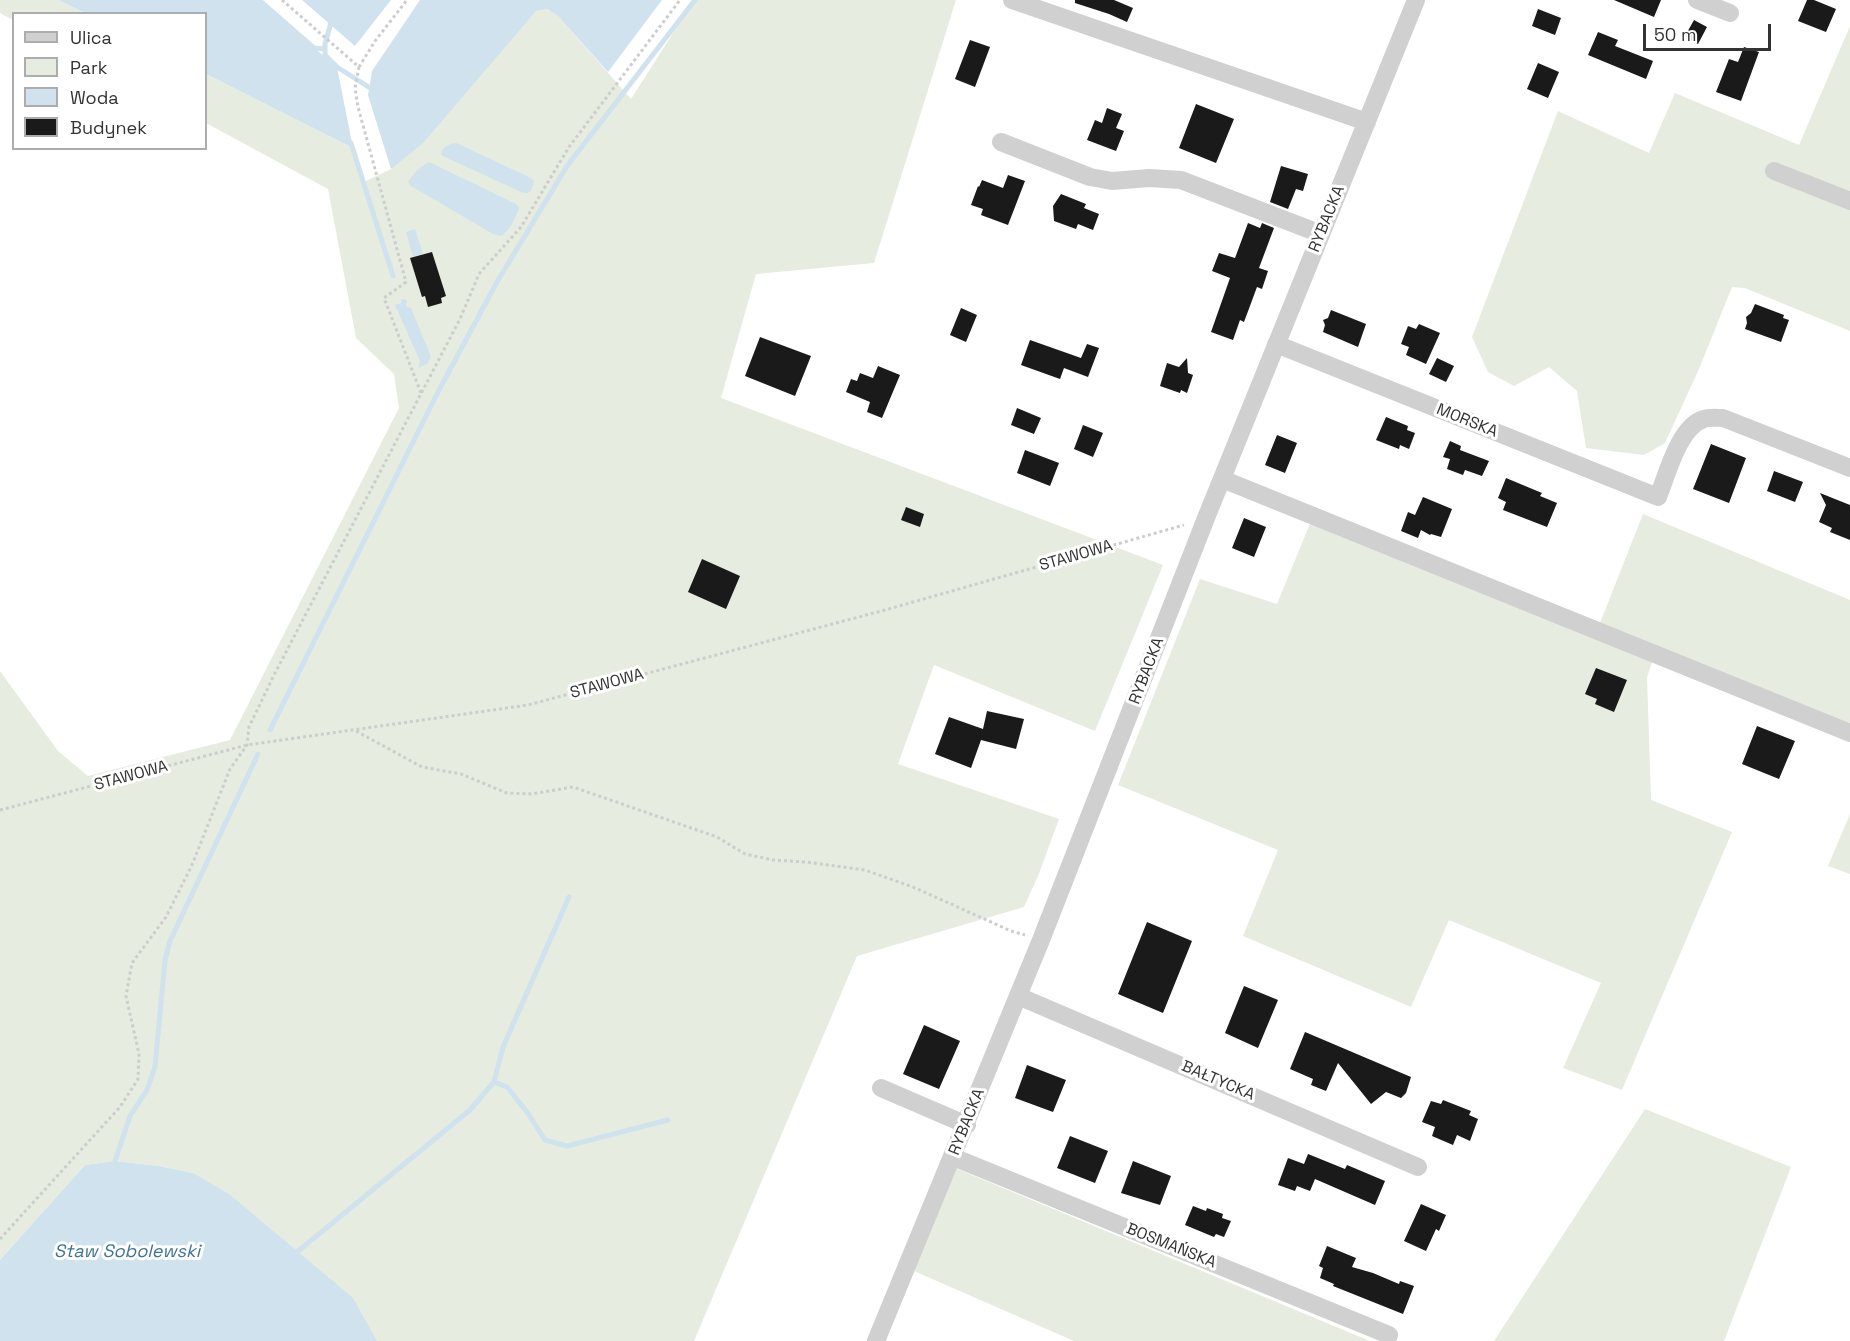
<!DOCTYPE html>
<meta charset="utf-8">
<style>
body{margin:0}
#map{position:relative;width:1850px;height:1341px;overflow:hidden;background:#fff;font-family:"Space Grotesk",sans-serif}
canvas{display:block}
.legend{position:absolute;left:12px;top:12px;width:195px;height:138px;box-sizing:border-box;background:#fff;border:2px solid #adadad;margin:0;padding:8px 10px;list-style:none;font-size:18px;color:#333}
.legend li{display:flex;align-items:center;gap:12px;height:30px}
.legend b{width:30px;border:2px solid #adadad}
.scale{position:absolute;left:1643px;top:24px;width:128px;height:27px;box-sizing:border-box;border:3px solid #333;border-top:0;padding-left:8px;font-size:18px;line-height:21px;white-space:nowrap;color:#333;-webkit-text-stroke:4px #fff;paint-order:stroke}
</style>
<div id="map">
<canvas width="1850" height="1341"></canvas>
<ul class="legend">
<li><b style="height:8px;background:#d0d0d0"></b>Ulica</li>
<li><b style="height:16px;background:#e6ecdf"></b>Park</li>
<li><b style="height:16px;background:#cfe2ee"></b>Woda</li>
<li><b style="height:16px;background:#1a1a1a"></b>Budynek</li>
</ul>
<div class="scale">50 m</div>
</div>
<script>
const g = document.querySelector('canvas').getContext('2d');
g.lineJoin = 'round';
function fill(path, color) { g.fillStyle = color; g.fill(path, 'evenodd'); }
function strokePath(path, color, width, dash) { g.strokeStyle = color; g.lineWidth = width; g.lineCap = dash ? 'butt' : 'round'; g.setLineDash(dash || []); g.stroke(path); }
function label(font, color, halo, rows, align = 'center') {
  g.font = font + ' "Space Grotesk",sans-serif'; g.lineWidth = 6; g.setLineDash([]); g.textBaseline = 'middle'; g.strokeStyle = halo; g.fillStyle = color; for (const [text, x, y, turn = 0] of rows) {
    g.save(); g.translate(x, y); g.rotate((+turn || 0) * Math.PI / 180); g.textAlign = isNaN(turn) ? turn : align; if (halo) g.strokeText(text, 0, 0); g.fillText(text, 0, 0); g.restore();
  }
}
fill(new Path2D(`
 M0,0H58L85,13L14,14L13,20L0,13Z
 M694,0H956L874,263L756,274L721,398L1163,565L1095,731L934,665L898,764L1059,819L1038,876L1024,907L857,956L694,1341H277L193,1173L159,1166L115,1161L85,1165L0,1260V671L58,751L88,776L230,740L399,408L394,374L356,338L328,189L206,123V74L353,148L364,182L391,169L536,11L547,9L558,16L631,99Z
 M1850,26V331L1745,288L1732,287L1699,369L1665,443L1644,455L1586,448L1577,391L1549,367L1514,386L1488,372L1472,337L1558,111L1649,153L1675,93L1799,145Z
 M1316,509L1600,623L1643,514L1850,600V725L1657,648L1647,677L1651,800L1732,832L1622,1090L1563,1068L1601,983L1449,920L1411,1007L1243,936L1278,850L1118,785L1200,579L1277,604Z
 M1850,814V874L1828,866Z
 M1645,1109L1791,1167L1724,1341H1494Z
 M955,1168L1370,1341H1074L914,1271Z`), '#e6ecdf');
fill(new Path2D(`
 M58,0H257L337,67L353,148L206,74V14L85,13Z
 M302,0H391L355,46Z
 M420,0H662L608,72L558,16L547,9L536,11L423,143L391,169L368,95L372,71Z
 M456,143L529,177L534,181L531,191L527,193L521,192L441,155C442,147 448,144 456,143Z
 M429,162L516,204L519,208C516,217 509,232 501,236L493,234L411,186L408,182C413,174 421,166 429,162Z
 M415,229L423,254L413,257L406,232Z
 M404,299L407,301L406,306L411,308L431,357L427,364L418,368L420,361L395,305L401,303V300Z
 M115,1161L159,1166L193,1173L229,1194L353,1298L377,1341H0V1260L85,1165Z`), '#cfe2ee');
strokePath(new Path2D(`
 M259,0L314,48L325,49
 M332,19L325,44V55L337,67L375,91
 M351,143L393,276
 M270,730L438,392L497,282L567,166L695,0
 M494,1082L507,1087L527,1112L545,1140L567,1146L668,1120
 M115,1161L130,1116L147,1090L155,1067L165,960L170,941L258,754
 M297,1252L470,1110L494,1082L503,1047L569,897`), '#cfe2ee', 5);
fill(new Path2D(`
 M1075,0H1114L1133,8L1127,22L1109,14L1075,3Z
 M1614,0H1661L1654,17Z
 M1807,0H1814L1836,9L1826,32L1798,21Z
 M1538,9L1561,18L1555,35L1532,26Z
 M1694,20L1707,27L1698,44L1685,36Z
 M1598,32L1618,40L1615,46L1653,61L1646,79L1588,55Z
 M970,40L990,47L975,87L955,79Z
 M1744,47L1759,52L1741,101L1716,92L1729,59L1738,62Z
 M1538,63L1559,72L1548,98L1527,89Z
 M1196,104L1234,119L1216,163L1179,148Z
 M1107,108L1122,114L1116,128L1124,131L1116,151L1087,140L1095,120L1102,123Z
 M1281,166L1308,174L1303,191L1296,189L1288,209L1270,202Z
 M1008,175L1025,181L1008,225L981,215L983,209L971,205L978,186L979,187L982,180L1003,188Z
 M1061,194L1086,204L1084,208L1099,214L1093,230L1078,224L1076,229L1054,221L1053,206Z
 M1248,223L1260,228L1262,223L1274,228L1259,268L1268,271L1262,289L1257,287L1244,322L1240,320L1233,340L1211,332L1230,278L1212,271L1219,253L1235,258Z
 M432,252L446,296L441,298L442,303L428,307L425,296L422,297L410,258Z
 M1755,304L1784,315L1783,318L1789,320L1781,342L1745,329L1747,323L1746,317L1751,313Z
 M961,308L977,315L966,342L950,335Z
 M1331,310L1366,324L1358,347L1323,332L1325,325L1323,320L1328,318Z
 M1419,324L1440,333L1426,364L1406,355L1409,347L1401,344L1408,326L1416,329Z
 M760,337L811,356L795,396L745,376Z
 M1030,340L1081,358L1087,344L1099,348L1088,377L1064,368L1060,379L1021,365Z
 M1187,358L1188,373L1193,375L1187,393L1181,390L1180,393L1160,386L1167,363L1179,367Z
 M1437,358L1454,366L1446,382L1429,374Z
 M878,366L900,375L882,418L867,412L870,402L846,392L851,379L857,381L860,373L873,378Z
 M1017,408L1041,418L1034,434L1011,425Z
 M1386,417L1408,426L1407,430L1415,433L1409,449L1400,445L1399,449L1376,440Z
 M1083,425L1103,433L1093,457L1074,449Z
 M1277,435L1297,443L1285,473L1265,465Z
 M1450,441L1461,446L1460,450L1489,461L1482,476L1465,470L1463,475L1447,469L1450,459L1443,457Z
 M1711,444L1746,458L1729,503L1693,489Z
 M1025,450L1059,463L1050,486L1017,473Z
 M1774,471L1803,482L1795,502L1767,491Z
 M1506,478L1542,493L1540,496L1557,503L1547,527L1503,510L1506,502L1498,498Z
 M1820,493L1850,505V540L1830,532L1832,528L1819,522L1826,505Z
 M1423,497L1452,509L1441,537L1431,534L1430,535L1421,530L1418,538L1401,531L1408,512L1415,515Z
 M906,507L924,514L920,527L901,520Z
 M1244,518L1266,527L1254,557L1232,548Z
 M702,559L740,576L726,609L688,592Z
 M1596,668L1627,680L1614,712L1595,704L1597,699L1585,694Z
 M987,711L1024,719L1016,749L981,740L971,768L935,754L949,717L983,729Z
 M1757,726L1795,741L1779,779L1742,764Z
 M1147,922L1192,941L1163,1013L1118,994Z
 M1244,986L1278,1000L1258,1048L1225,1033Z
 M924,1025L960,1041L939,1089L903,1074Z
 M1305,1032L1411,1077L1406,1093L1401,1098L1386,1092L1371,1104L1338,1063L1326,1091L1311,1085L1313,1079L1290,1069Z
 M1027,1065L1066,1080L1053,1112L1015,1098Z
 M1443,1100L1471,1111L1469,1115L1478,1119L1470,1141L1457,1135L1453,1145L1432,1136L1435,1127L1422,1122L1431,1101L1441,1104Z
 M1070,1136L1108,1151L1095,1183L1057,1168Z
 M1308,1154L1345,1169L1347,1165L1385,1181L1375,1205L1315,1179L1310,1191L1297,1186L1295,1191L1278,1185L1288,1158L1304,1164Z
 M1133,1161L1171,1176L1160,1205L1121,1193Z
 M1421,1204L1446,1215L1439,1231L1436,1229L1426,1251L1404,1241Z
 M1193,1206L1206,1211L1207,1208L1223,1214L1222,1218L1231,1221L1224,1237L1216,1234L1214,1237L1185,1225Z
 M1327,1246L1356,1258L1352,1267L1373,1273L1399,1284L1400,1281L1414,1286L1403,1314L1333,1286L1334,1284L1320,1278L1323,1268L1319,1266Z`), '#1a1a1a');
strokePath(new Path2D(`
 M282,0L359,67L355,88L358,107L406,282L384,298L421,393
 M359,67L375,41L407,0
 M356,731L422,767L461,774L507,793L532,794L573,787L717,837L745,854L773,860L806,862L865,870L913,887L1011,931L1025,935
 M0,810L247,745L528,705L885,610L1184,525
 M0,1239L120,1107L138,1079L139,1054L126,996L132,963L166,917L192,865L230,769L247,745L249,727L274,675L460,319L479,274L521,227L569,147L680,0`), '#cdcdcd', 3, [3, 3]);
strokePath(new Path2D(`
 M1012,0L1367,122
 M1697,0L1730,13
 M1001,142L1090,177L1112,181L1149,178L1181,180L1321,234
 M1774,171L1850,201
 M1276,344L1658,497C1667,475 1679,426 1704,419C1709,417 1717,418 1723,418L1850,468
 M1222,479L1850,733
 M1018,996L1418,1167
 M881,1088L967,1125
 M953,1157L1389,1335
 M876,1341L1041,940L1206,518L1416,0`), '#d0d0d0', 18);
label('16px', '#333', '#fff', [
 ["RYBACKA",1327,219,-68],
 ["MORSKA",1467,421,22],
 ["STAWOWA",1076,556,-16],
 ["RYBACKA",1147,671,-69],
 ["STAWOWA",607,684,-15],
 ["STAWOWA",131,776,-15],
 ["BAŁTYCKA",1218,1081,23],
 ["RYBACKA",967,1122,-68],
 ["BOSMAŃSKA",1171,1246,22]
]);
label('italic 18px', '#3f7597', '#fff', [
 ["Staw Sobolewski",127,1252]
]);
</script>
